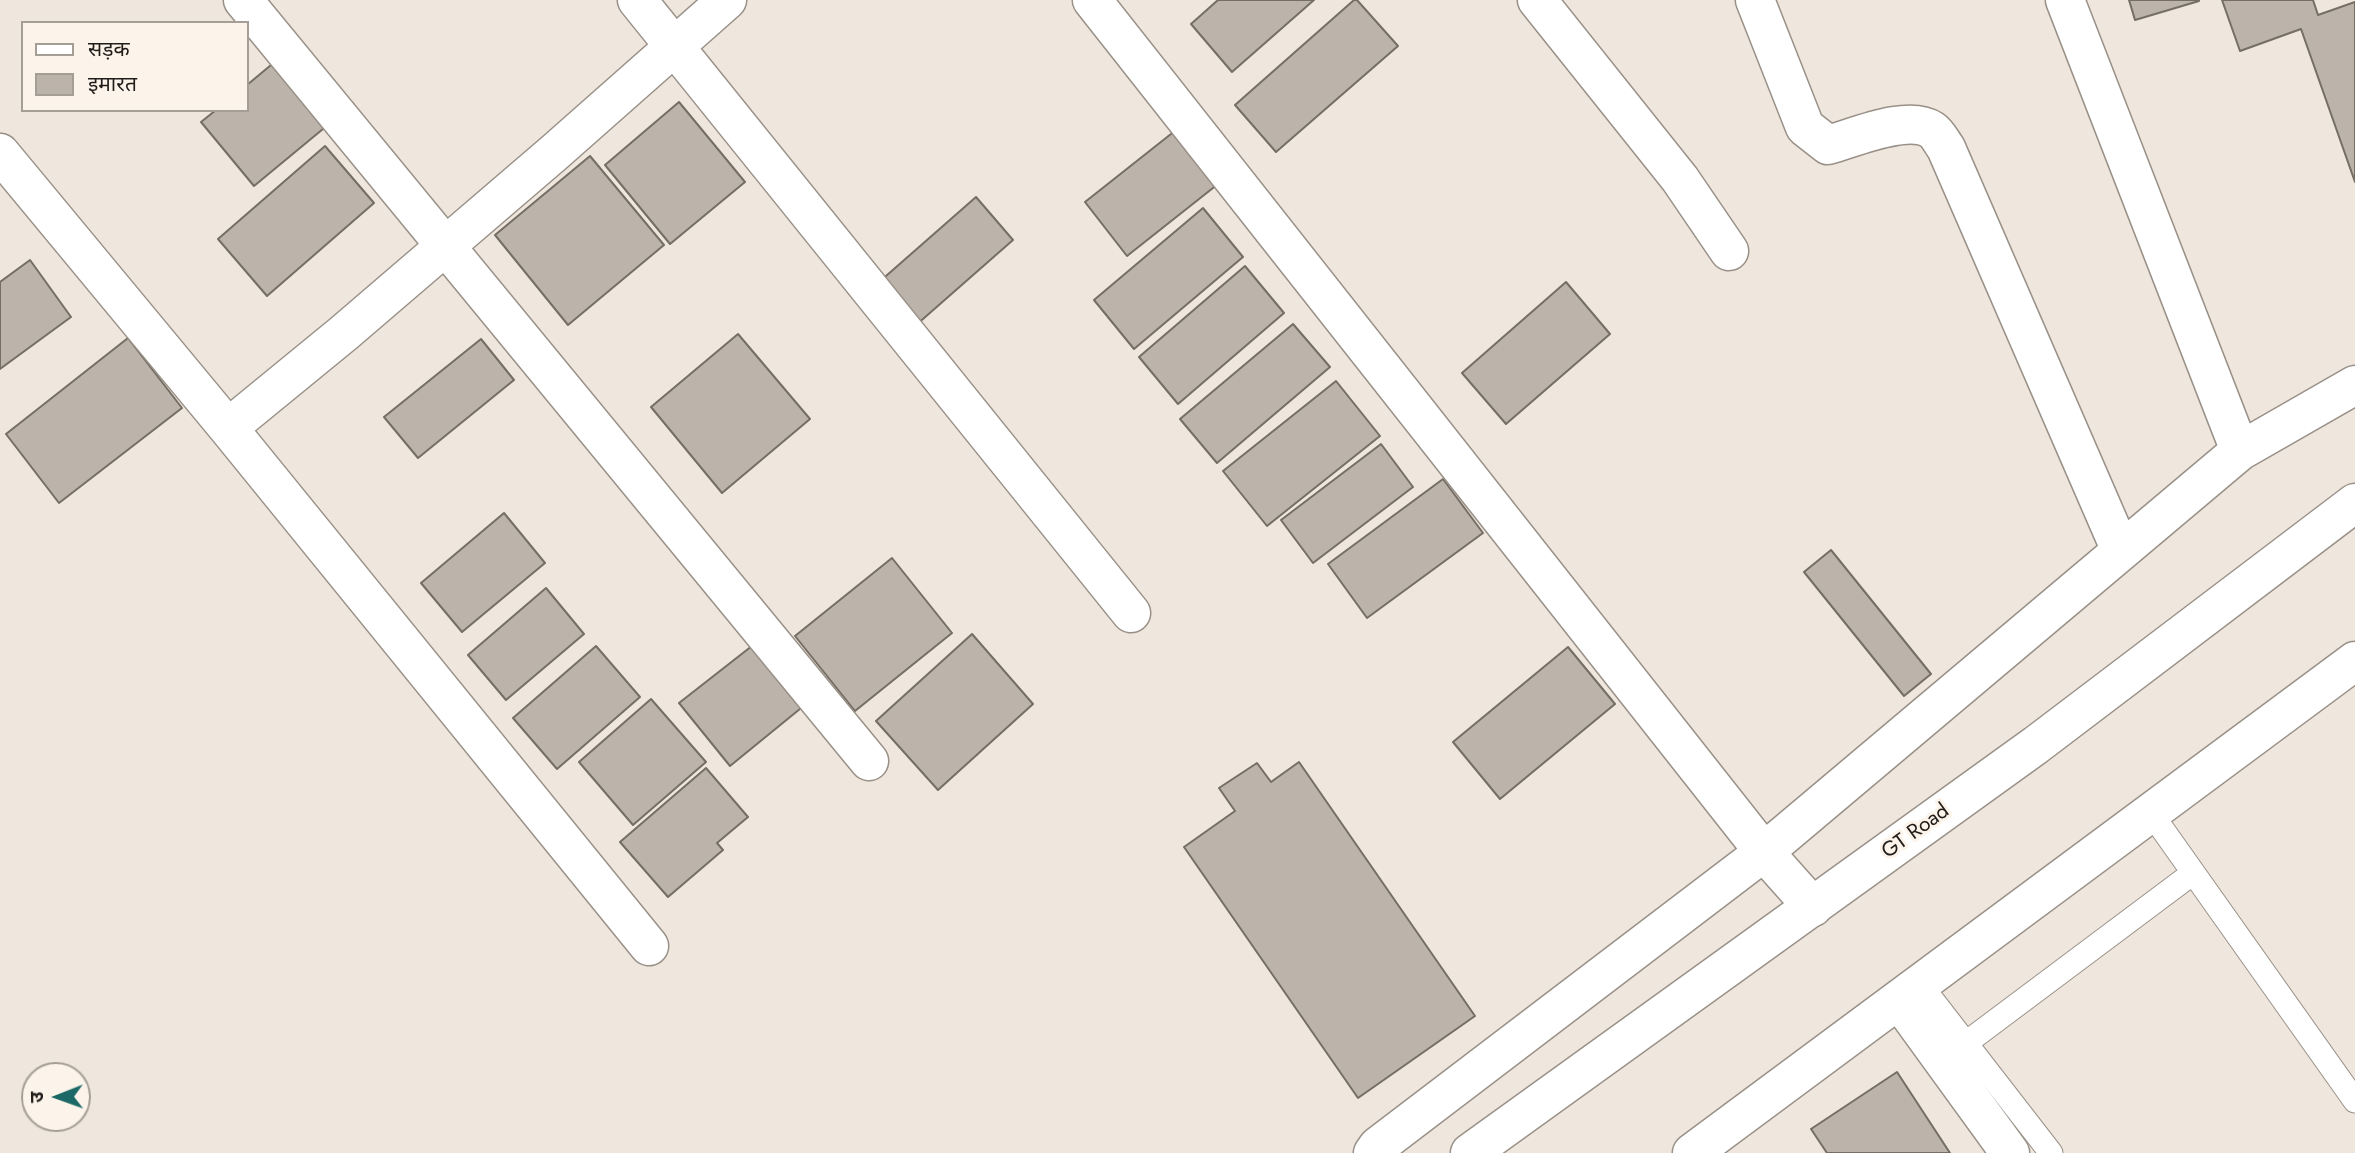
<!DOCTYPE html>
<meta charset="utf-8">
<style>
body{margin:0}
#map{position:relative;width:2355px;height:1153px;overflow:hidden;background:#efe6dd;font-family:Jost,"Noto Sans Devanagari",sans-serif}
canvas{display:block}
.legend{position:absolute;left:21px;top:21px;width:228px;height:91px;box-sizing:border-box;background:#fcf4ea;border:2px solid #a49e96;margin:0;padding:9px 12px;list-style:none;font-size:21px;color:#1f1c19}
.legend li{display:flex;align-items:center;gap:14px;height:35px}
.legend b{width:35px;border:2px solid #a49e96}
.north{position:absolute;left:21px;top:1062px;width:70px;height:70px;box-sizing:border-box;background:#fcf4ea;border:2px solid #a49e96;border-radius:50%;rotate:269deg;font-size:19px;font-weight:700;line-height:28px;text-align:center;color:#1f1c19}
.north::after{content:'';display:block;margin:auto;width:24px;height:32px;background:#1b6866;clip-path:polygon(50% 0,100% 100%,50% 72%,0 100%)}
</style>
<div id="map">
<canvas width="2355" height="1153"></canvas>
<ul class="legend">
<li><b style="height:9px;background:#fff"></b>सड़क</li>
<li><b style="height:19px;background:#bcb4ab"></b>इमारत</li>
</ul>
<div class="north">उ</div>
</div>
<script>
const g = document.querySelector('canvas').getContext('2d');
g.lineJoin = 'round';
function fill(path, color) { g.fillStyle = color; g.fill(path, 'evenodd'); }
function strokePath(path, color, width, dash) { g.strokeStyle = color; g.lineWidth = width; g.lineCap = dash ? 'butt' : 'round'; g.setLineDash(dash || []); g.stroke(path); }
function label(font, color, halo, rows, align = 'center') {
  g.font = font + ' Jost,sans-serif'; g.lineWidth = 6; g.setLineDash([]); g.textBaseline = 'middle'; g.strokeStyle = halo; g.fillStyle = color; for (const [text, x, y, turn = 0] of rows) {
    g.save(); g.translate(x, y); g.rotate((+turn || 0) * Math.PI / 180); g.textAlign = isNaN(turn) ? turn : align; if (halo) g.strokeText(text, 0, 0); g.fillText(text, 0, 0); g.restore();
  }
}
const building = new Path2D(`
 M1218,0H1314L1232,72L1191,24Z
 M1354,0H1357L1398,46L1276,152L1235,105Z
 M2129,0H2199V1L2135,20Z
 M2222,0H2313L2318,15L2355,2V182L2301,29L2240,51Z
 M277,60L329,124L254,186L201,122L216,110H247V85Z
 M679,102L745,182L670,244L605,165Z
 M1176,130L1218,184L1127,256L1085,202Z
 M325,146L374,203L267,296L218,239Z
 M590,156L664,245L568,325L495,235Z
 M976,197L1013,240L915,326L878,283Z
 M1203,208L1243,257L1134,349L1094,300Z
 M30,260L71,317L0,369V282Z
 M1245,266L1284,313L1178,404L1139,357Z
 M1566,282L1610,334L1506,424L1462,373Z
 M1293,324L1330,367L1217,463L1180,419Z
 M738,334L810,419L722,493L651,407Z
 M128,338L182,408L59,503L6,434Z
 M481,339L514,380L418,458L384,417Z
 M1336,381L1380,436L1267,526L1223,471Z
 M1381,444L1413,487L1313,563L1281,520Z
 M1443,479L1483,533L1367,618L1328,564Z
 M504,513L545,563L462,632L421,583Z
 M1831,550L1931,674L1904,696L1804,572Z
 M892,558L952,633L855,711L795,636Z
 M546,588L584,634L506,700L468,655Z
 M972,634L1033,704L938,790L876,721Z
 M757,642L806,704L730,766L679,703Z
 M596,646L640,697L557,769L513,718Z
 M1568,647L1615,704L1500,799L1453,742Z
 M651,699L706,762L633,825L579,762Z
 M1299,762L1475,1016L1358,1098L1184,847L1235,811L1219,788L1257,763L1271,782Z
 M706,768L748,817L717,843L723,850L668,897L620,842Z
 M1897,1072L1950,1153H1827L1811,1129Z`);
fill(building, '#bcb4ab');
strokePath(building, '#756e65', 2);
const service = new Path2D(`
 M2151,813L2355,1101
 M1920,984L2051,1153
 M1966,1043L2193,873`);
const minor = new Path2D(`
 M243,0L869,761
 M637,0L1131,613
 M1092,0L1764,852L1813,907
 M1537,0L1680,179L1729,251
 M1755,0L1805,127L1828,145C1854,138 1908,114 1932,130C1938,134 1942,143 1946,148L2121,551
 M2065,0L2240,451
 M0,153L228,428L649,946
 M228,428L344,333L555,152L727,0
 M1899,1000L2010,1153
 M1373,1153L1378,1146L1764,852L2240,451L2355,385
 M1692,1153L2355,661`);
const secondary = new Path2D(`
 M1470,1153L2036,745L2355,503`);
strokePath(service, '#999188', 25);
strokePath(minor, '#999188', 41);
strokePath(secondary, '#999188', 41);
strokePath(service, '#fff', 23);
strokePath(minor, '#fff', 38);
strokePath(secondary, '#fff', 38);
label('21px', '#1f1c19', '#fcf4ea', [
 ["GT Road",1916,832,-36]
]);
</script>
